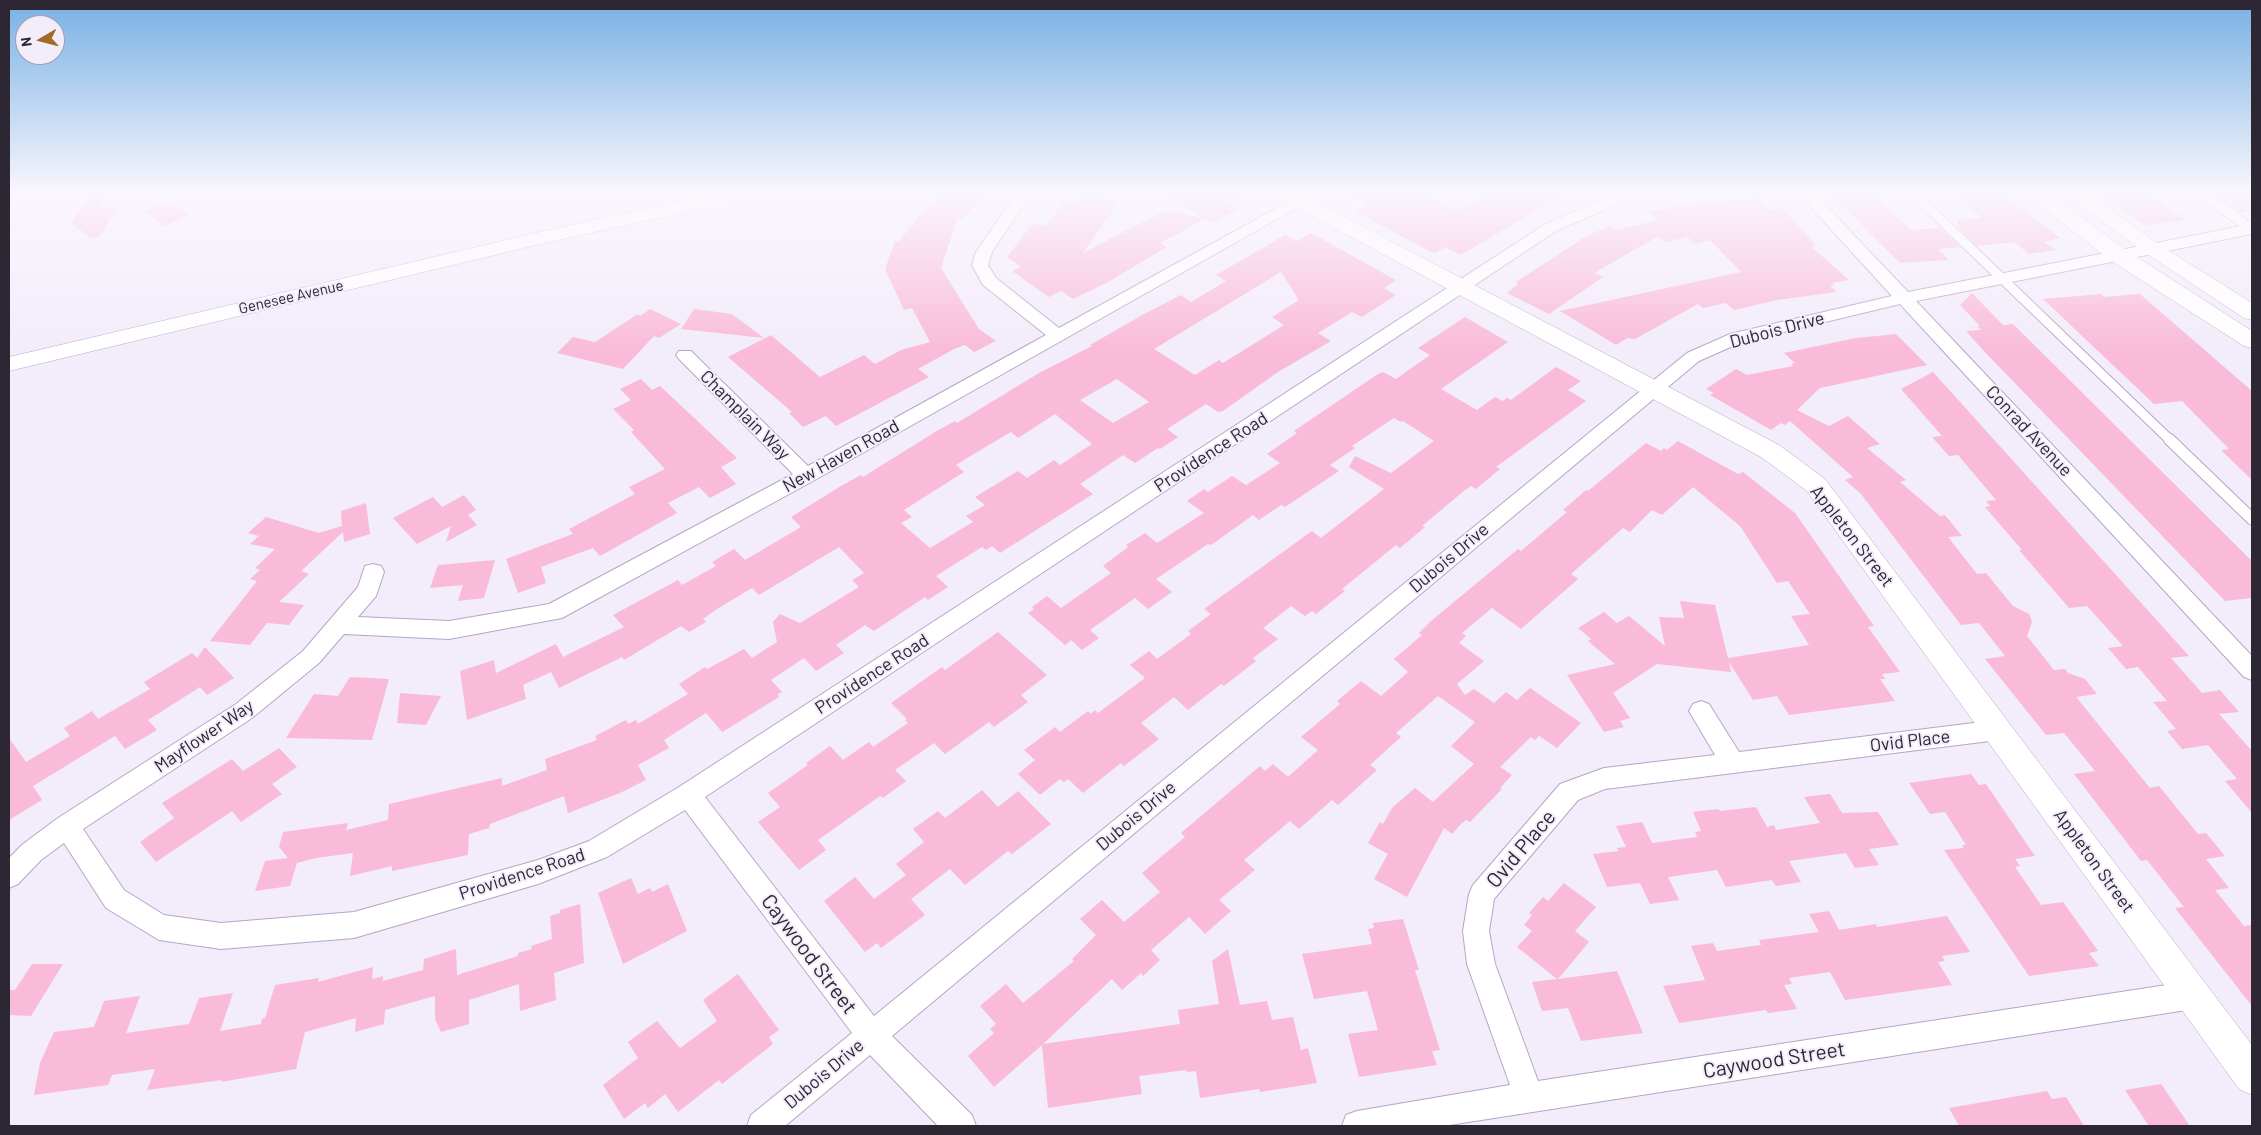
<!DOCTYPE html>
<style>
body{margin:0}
#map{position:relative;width:2261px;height:1135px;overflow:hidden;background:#f3ecfa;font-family:Barlow,sans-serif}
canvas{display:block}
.frame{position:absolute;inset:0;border:10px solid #2d2633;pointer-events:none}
.north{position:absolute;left:15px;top:15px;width:50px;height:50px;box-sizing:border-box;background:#f3ecfa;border:1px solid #a49daa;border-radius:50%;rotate:262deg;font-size:14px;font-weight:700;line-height:20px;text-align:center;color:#2d2633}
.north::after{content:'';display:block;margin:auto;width:18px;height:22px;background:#a16a26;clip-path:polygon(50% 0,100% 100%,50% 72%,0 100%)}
</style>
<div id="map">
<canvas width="2261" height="1135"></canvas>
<div class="frame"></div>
<div class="north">N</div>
</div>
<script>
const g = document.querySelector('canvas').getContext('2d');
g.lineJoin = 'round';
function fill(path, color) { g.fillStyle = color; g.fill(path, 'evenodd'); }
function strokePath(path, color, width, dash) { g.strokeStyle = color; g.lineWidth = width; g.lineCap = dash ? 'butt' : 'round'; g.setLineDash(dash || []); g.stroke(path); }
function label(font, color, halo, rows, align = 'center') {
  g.font = font + ' Barlow,sans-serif'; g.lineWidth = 4; g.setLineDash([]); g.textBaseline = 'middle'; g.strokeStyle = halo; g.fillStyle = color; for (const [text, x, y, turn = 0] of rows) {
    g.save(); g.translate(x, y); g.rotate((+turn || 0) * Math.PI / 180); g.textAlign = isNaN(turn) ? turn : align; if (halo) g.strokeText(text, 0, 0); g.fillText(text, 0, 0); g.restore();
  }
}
fill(new Path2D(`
 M91,192H104L102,208L118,207L99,237L91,238L71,223Z
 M946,192H986L963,219L958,217L941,268L979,329L996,341L974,352L965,345L954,349L918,369L929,377L836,426L826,416L803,427L789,413L792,412L728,357L771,335L820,377L864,355L875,364L901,350L930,342L912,308L904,310L885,269L895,241H899L927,207Z
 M1158,192H1248L1227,202L1239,209L1211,223L1205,219L1160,243L1167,247L1106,283L1073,299L1061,291L1049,297L1012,271L1021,267L1007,257L1033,223L1046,226L1065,200L1080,203L1087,194L1120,201L1083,253L1166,210L1203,218Z
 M1344,192H1426L1457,211L1492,192H1567L1461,255L1445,247L1435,253L1431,252L1355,211L1367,204Z
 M1833,192H1873L1911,230L1940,228L1960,247L1938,249L1949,260L1900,263L1835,198H1838Z
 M1951,192H2001L2060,238L2044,242L2056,250L2029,254L2014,242L1977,246L1957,226H1961L1955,220L1982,218Z
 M2097,192H2145L2186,220L2144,225Z
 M2210,192H2252V211L2240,213Z
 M1760,198L1770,210L1783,208L1816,246L1812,247L1849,280L1832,283L1834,285L1830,286L1837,292L1777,300L1734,310L1726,303L1703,308L1698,304L1635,339L1627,338L1616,345L1560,311L1741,272L1710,240L1695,244L1687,237L1668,242L1657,237L1594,273L1603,277L1549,314L1507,293L1518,284L1516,282L1588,235L1611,226L1616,230L1658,220L1648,212L1693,203Z
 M163,202L167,205L172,203L190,215L164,226L144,211Z
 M1311,233L1396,280L1384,288L1396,295L1362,317L1352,312L1318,333L1331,341L1278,372L1223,411L1218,412L1206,404L1167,429L1178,437L1160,449L1158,448L1135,463L1123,455L1080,484L1093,494L1000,553L992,546L986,550L982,547L936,576L948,587L928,600L925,597L874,631L865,625L836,645L844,653L816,671L804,658L771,680L782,692L778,694L779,697L729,728L722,732L706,713L664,740L669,748L638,765L646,780L620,793L568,813L564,796L490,824L489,828L469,834L468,855L392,871V866L350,876L353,853L316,858L297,863L290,886L255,891L265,861L288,858L279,847L283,832L348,823L346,830L388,820L389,804L502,778V786L547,770L545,759L597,740L595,736L626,720L628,724L636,720L638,724L688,694L679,684L705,667L707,669L744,649L752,658L777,642L773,622L780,614L800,623L859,587L852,580L864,573L839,547L759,595L752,588L717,609L703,619L706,622L689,632L681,626L624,660L622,657L559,688L551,672L523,685L526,699L467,720L460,671L494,660L496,673L556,644L563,657L624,627L613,615L678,580L682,585L716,566L712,562L734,549L745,560L801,527L791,517L841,486L861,475L863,477L935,432L955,421L957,423L1039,373L1092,346L1090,345L1144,314L1181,295L1191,302L1226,281L1216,275L1285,235L1297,241ZM1281,272L1299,300L1272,317L1284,325L1223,363L1219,360L1195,375L1154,349ZM1117,379L1149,402L1113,423L1080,400ZM1055,414L1092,444L1060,465L1054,460L1027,478L1018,471L975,497L985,505L966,516L973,522L930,548L901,523L912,517L904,510L964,472L956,465L967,458L1011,432L1018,438Z
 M1972,293L2003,325L2013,324L2252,561V598L2225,601L1981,348L1966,331L1981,330L1977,326H1980L1960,305Z
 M2101,294L2104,297L2140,294L2252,391V480L2221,450L2229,449L2182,401L2154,404L2043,299Z
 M650,309L681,324L659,338L654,336L623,369L557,353L573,337L595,342L638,314L640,316Z
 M694,309L732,314L764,338L681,329Z
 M1465,317L1508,342L1441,389L1477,410L1495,397L1503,401L1507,398L1511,400L1556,367L1581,381L1568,390L1586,401L1496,467L1500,469L1476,489L1471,486L1465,490L1422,526L1425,527L1400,548L1396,545L1342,589L1345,591L1316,614L1312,611L1305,616L1291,606L1263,628L1278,639L1253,658L1256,661L1224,686L1221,684L1188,710L1174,697L1141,723L1159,739L1124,766L1121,763L1083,793L1068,779L1064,782L1060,779L1040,795L1018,774L1035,760L1024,750L1055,727L1060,732L1088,711L1091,714L1095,710L1098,713L1145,678L1130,665L1149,651L1157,659L1191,634L1188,631L1211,614L1204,609L1312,531L1321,538L1384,489L1349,467L1355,456L1391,473L1434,441L1403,421L1401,422L1394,418L1352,446L1355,448L1330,465L1339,471L1285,507L1281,505L1259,520L1253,515L1211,545L1208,544L1156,579L1172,592L1148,609L1135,598L1090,630L1099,638L1082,650L1071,640L1065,645L1028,613L1034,609L1032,607L1047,596L1061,608L1111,573L1103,566L1128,547L1126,545L1145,533L1157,543L1204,513L1187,501L1204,489L1208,492L1232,476L1246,485L1280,463L1267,454L1297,433L1294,431L1378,374L1383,372L1396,379L1430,355L1418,348Z
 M1896,334L1927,365L1820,388L1797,410L1829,426L1848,416L1880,444L1867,448L1906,480L1900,482L1940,516L1945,515L1962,536L1948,537L1977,574L1986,573L2013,606L2029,614L2032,622L2027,636L2054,670L2065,669L2068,673L2085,679L2097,694L2076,697L2150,788L2159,786L2198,834L2206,833L2225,856L2206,859L2229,888L2215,890L2244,926L2252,925V1006L2175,908L2184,907L2147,860L2141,861L2074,774L2095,771L2064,733L2046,735L1985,659L2005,656L1979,623L1961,625L1861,494L1845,480L1853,477L1790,421L1785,425L1781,423L1771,430L1710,395L1714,393L1706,389L1736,369L1747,375L1793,366L1791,364L1795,363L1784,353L1856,338Z
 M1933,372L2189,656L2171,658L2202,693L2220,690L2239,712L2219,714L2252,751V813L2225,781L2237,779L2208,745L2182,749L2167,731L2176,729L2153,702L2167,701L2138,667L2126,669L2108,648L2123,646L2087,606L2069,608L2019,550H2022L1985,507L1990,506L1986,501L1996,500L1958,455L1949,456L1932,437L1942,436L1901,389Z
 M641,379L652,390L660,386L737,458L721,467L736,484L710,498L699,487L668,503L677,513L600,556L593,548L541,567L546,583L518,593L506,559L573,534L569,529L635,494L629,487L665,469L631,432L634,430L613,409L631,400L620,389Z
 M1678,441L1738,474L1743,472L1795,513L1874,626L1868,627L1900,672L1882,674L1885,679H1880L1895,701L1789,715L1777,696L1753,700L1729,662L1731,672L1657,664L1613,693L1630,718L1620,721L1624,727L1604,732L1567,675L1615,664L1588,641L1591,639L1578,628L1604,612L1617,623L1629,616L1665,646L1659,617L1684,618L1680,601L1715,605L1728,658L1809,645L1791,616L1810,614L1788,581L1777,583L1740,526L1693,487L1662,515L1652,510L1630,532L1623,528L1571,574L1578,579L1521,629L1492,608L1462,633L1466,636L1459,643L1484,661L1457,684L1465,695L1474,689L1494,703L1506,692L1517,700L1530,688L1581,723L1557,748L1539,736L1535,740L1531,737L1500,767L1512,775L1500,788L1502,789L1470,822L1466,820L1462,823L1452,834L1444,828L1407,897L1374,879L1388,854L1368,843L1380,822L1383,824L1392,808L1415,788L1433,802L1474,764L1451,746L1475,722L1438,696L1396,733L1401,737L1370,765L1377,770L1338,805L1332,800L1299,829L1290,821L1244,860L1255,870L1219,900L1231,911L1205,934L1189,917L1151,950L1160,960L1143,976L1141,973L1122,990L1112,979L1043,1044L1180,1024L1178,1010L1219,1004L1212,961L1228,949L1240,1005L1267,1001L1272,1020L1293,1017L1301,1050L1308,1048L1317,1083L1260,1092L1259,1089L1200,1098L1196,1071L1187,1072L1186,1070L1139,1076L1142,1094L1048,1108L1042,1045L994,1087L968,1056L994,1033L990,1029L996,1024L980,1006L1006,984L1023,1003L1074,961L1072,959L1096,935L1080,919L1102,900L1124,922L1160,892L1142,873L1185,837L1181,833L1260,766L1265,771L1273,764L1288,777L1318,750L1301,737L1340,704L1337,701L1361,681L1381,696L1408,672L1394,659L1422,635L1419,633L1431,621L1518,549L1521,551L1567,512L1563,510L1586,490L1588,491L1646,443L1661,451L1664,448L1667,450Z
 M464,495L476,510L468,515L477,525L446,542L451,526L417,544L393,518L433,497L442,507Z
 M366,503L370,534L344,542L343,532L301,571L309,574L279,602L304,605L289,625L267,623L250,645L210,641L257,581L250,579L260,570L255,568L275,549L250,544L259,536L248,533L266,517L319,533L342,526L341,511Z
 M495,560L484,598L458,601L463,585L430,588L438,565Z
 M998,632L1047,675L1021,695L1028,702L994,727L989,722L945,754L934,743L895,770L906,781L883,798L880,796L818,840L826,850L799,870L758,822L780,807L768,793L808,765L806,763L830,746L843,760L869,742L873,747L908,723L905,720L907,719L891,703L942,667L945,670Z
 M205,647L234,678L207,695L200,687L148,720L157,730L125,749L115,736L33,786L42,800L9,820V738L26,762L70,736L64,728L92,711L98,719L150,689L144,682L192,653L197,658Z
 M350,677L389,679L372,740L286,738L314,694L338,696Z
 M400,693L441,696L426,725L397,723Z
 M279,748L297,767L272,784L282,794L241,822L232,811L156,862L140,842L174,818L162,803L232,759L243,771Z
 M1971,774L1979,785L1986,784L2035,856L2015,859L2020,866L2015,867L2041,905L2063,902L2098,951L2089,953L2099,966L2029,976L1944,850L1964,848L1962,845H1966L1945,812L1930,814L1909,783Z
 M982,790L998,807L1018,791L1051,824L1012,854L1008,851L965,885L950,869L911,899L925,915L881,948L877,943L865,952L824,901L855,877L874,899L906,875L896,864L924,842L913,829L938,811L945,818Z
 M1830,794L1842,813L1878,812L1899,845L1869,849L1879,865L1855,868L1846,853L1789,861L1801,882L1776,886L1772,880L1726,887L1717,870L1668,877L1679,900L1650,904L1640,883L1607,887L1593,854L1619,851L1617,848L1626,847L1616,826L1642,822L1652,843L1697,837L1695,832L1701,831L1693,812L1718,809L1720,811L1756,807L1767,827L1774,825L1776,830L1820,823L1804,797Z
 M631,878L638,894L650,888L652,892L668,884L687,931L623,964L598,893Z
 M1564,883L1596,907L1575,931L1589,942L1558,979L1617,971L1643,1033L1581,1041L1568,1008L1542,1011L1532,982L1557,979L1517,947L1532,931L1524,925L1532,915L1529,913L1543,897L1548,901Z
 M580,904L584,963L554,973L556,1000L520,1011L519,984L469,1000V1024L441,1032L435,1019V996L385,1010L384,1024L355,1032L356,1018L305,1032L296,1069L221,1082L222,1080L147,1090L155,1069L112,1075L108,1085L34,1095L40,1063L54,1032L94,1027L104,1001L140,996L126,1033L189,1024L199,998L233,993L220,1031L261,1024L262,1019L265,1018L275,985L319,978L318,982L373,967L372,979L383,976V981L423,970L424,959L456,949L457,975L518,956V953L532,949L531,946L552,939L550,916L560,913V910Z
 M1829,911L1839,930L1876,924L1877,927L1947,916L1970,952L1942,956L1945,961L1938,962L1952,985L1845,1000L1830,972L1789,978L1792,984L1784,985L1797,1009L1768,1013L1766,1010L1679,1023L1663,986L1705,980L1691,946L1713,943L1717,951L1761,945L1759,940L1819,932L1809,914Z
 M1403,919L1419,970H1415L1440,1050L1432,1051L1437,1065L1359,1077L1348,1034L1378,1030L1367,991L1314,999L1302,954L1372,944L1368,929L1374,928L1373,923Z
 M32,964H63L31,1016L9,1015V990H15Z
 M738,974L779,1030L769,1037L773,1044L722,1084L719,1080L678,1112L665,1094L648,1108L645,1103L624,1119L603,1085L638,1058L628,1042L657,1021L680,1048L717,1021L703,1000Z
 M2161,1084L2190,1126H2149L2125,1090Z
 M2047,1091L2052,1099L2066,1097L2084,1126H1959L1949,1108Z`), '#f9bbd7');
const serviceFar1 = new Path2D(`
 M1912,192L2170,440
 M2199,192L2252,229`);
const service = new Path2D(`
 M2169,439L2252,519`);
const minor = new Path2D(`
 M1306,192H1325L813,481L562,618L449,639L344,634L319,663L252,718L83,829L124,890L164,915L221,923L354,912L538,860L589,841L679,787L1544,225C1581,209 1615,190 1656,192L1653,195L1616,205L1556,231L705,797L874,1016L1687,353L1730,334L1892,296L1797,192H1813L1908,292L2252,224V234L1916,301L2252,656V680L2244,677L1900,304L1742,342L1699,361L892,1036L972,1115L976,1126H938L870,1055L785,1126H747L751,1115L852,1033L685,810L607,857L538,884L354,938L221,949L159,940L106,908L64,843L41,860L18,884L9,888V858L23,844L58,818L236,704L303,651L358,587L365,566L373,564L381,566L384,572L376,596L358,617L449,621L549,604L793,474L679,359L676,355L679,351H691L808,466L1046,335L983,285L972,265L976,252L1015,195H1025L1028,198L992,252L988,265L996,278L1059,328Z
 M1701,701L1709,704L1739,752L1998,720L2006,723L2010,730L2006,737L1998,740L1605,789L1578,800L1494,899L1489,931L1495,964L1538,1081L2193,981L2203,985L2207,995L2203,1005L2193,1009L1443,1126H1342L1346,1115L1357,1111L1510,1085L1467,964L1463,931L1469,894L1473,885L1560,784L1604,768L1715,755L1689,711L1693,704Z`);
const tertiary = new Path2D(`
 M1272,192H1297L1779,445L1825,479L2252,1045V1095L2239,1089L1807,491L1761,457L1275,196Z`);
const primary = new Path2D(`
 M722,192H759L756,196L749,198L549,242L9,371V357L549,230Z
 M2023,192H2046L2126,250L2252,331V348L2244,346L2110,260Z
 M2063,192H2086L2158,244L2252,303V320L2244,318L2144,252Z`);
strokePath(serviceFar1, '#b6a5c6', 11);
strokePath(service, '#b6a5c6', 13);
strokePath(minor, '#b6a5c6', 2);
strokePath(tertiary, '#b6a5c6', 1);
strokePath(primary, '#b6a5c6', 1);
strokePath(serviceFar1, '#fff', 9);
strokePath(service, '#fff', 11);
fill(minor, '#fff');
fill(tertiary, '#fff');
fill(primary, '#fff');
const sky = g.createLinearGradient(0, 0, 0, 351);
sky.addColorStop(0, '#77b1e4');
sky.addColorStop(0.55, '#faf6fd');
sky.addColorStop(1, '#faf6fd00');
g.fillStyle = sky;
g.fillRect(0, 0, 2261, 351);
label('15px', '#2d2633', '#f3ecfa', [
 ["Genesee Avenue",291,297,-13]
]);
label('18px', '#2d2633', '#f3ecfa', [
 ["Dubois Drive",1777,330,-15],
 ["Champlain Way",745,415,45],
 ["Conrad Avenue",2029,431,47],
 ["Providence Road",1211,452,-33],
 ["New Haven Road",841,456,-29],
 ["Appleton Street",1852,536,52],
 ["Dubois Drive",1449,558,-40],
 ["Providence Road",872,674,-33],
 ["Mayflower Way",204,736,-34],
 ["Ovid Place",1910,741,-7],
 ["Dubois Drive",1136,816,-40],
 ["Appleton Street",2094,861,54],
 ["Providence Road",522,874,-18],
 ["Dubois Drive",824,1074,-40]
]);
label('21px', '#2d2633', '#f3ecfa', [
 ["Ovid Place",1521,849,-50],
 ["Caywood Street",809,954,53],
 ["Caywood Street",1774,1060,-9]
]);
</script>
